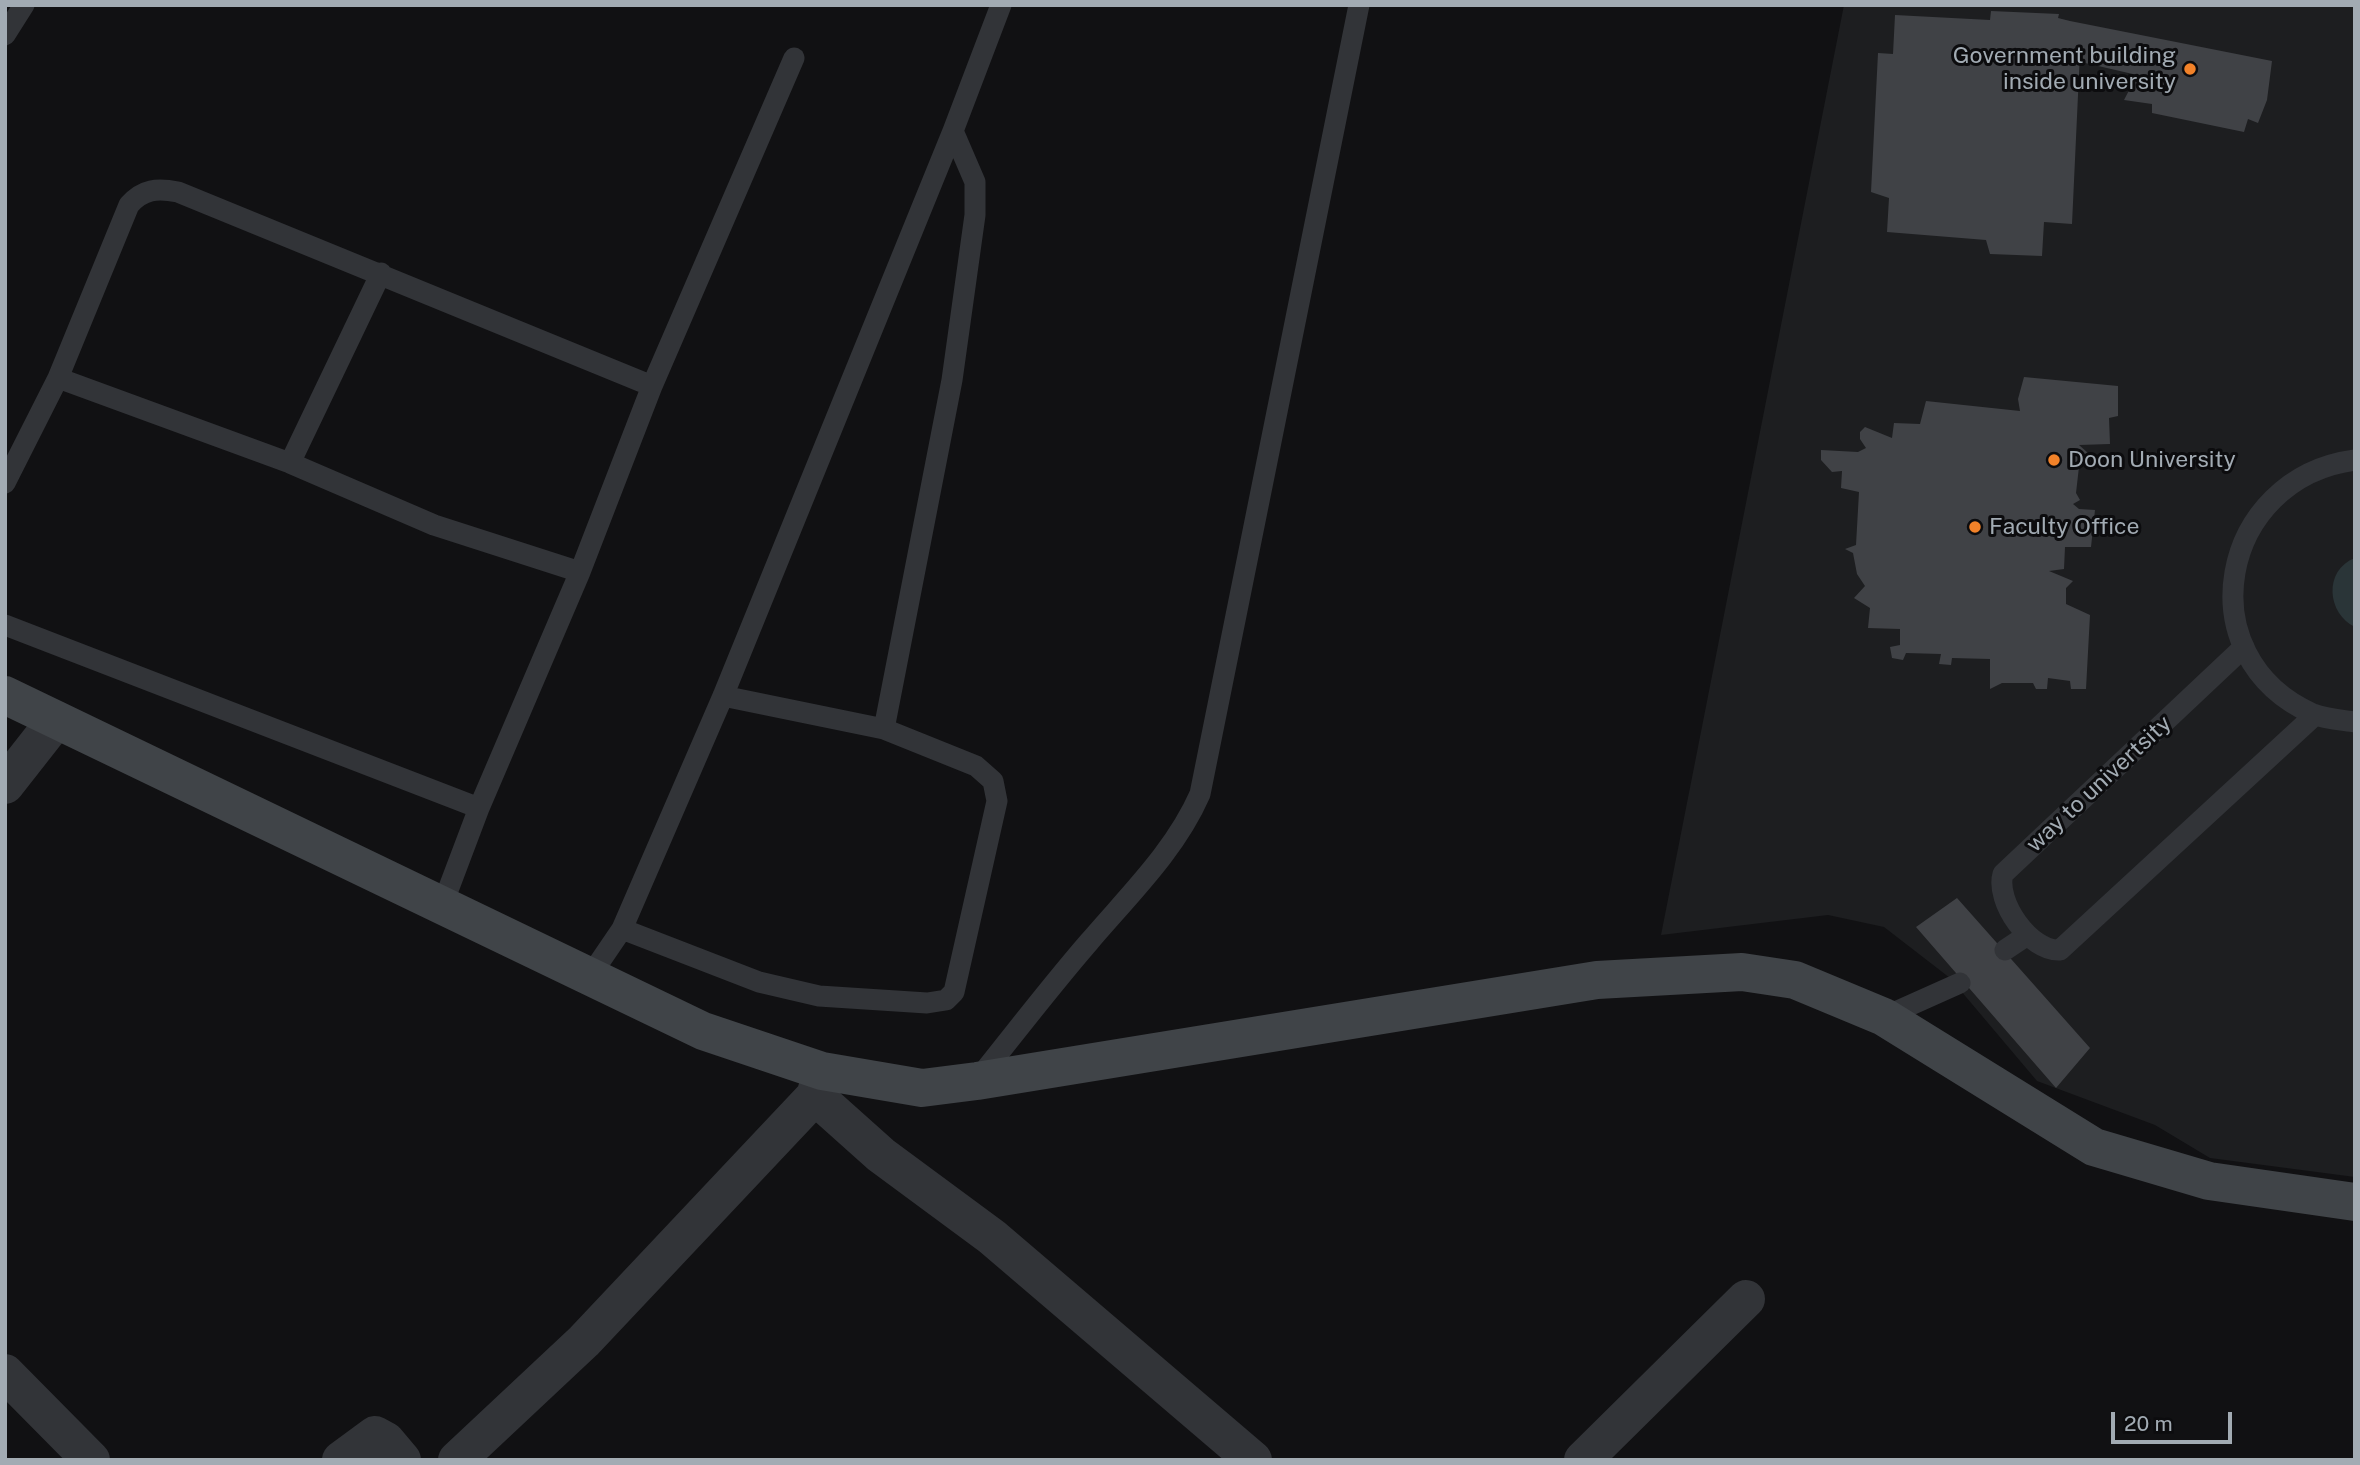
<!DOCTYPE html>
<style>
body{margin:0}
#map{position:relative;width:2360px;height:1465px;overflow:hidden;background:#111113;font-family:"Public Sans",sans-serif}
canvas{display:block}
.frame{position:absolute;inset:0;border:7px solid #a2abb3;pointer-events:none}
.scale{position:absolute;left:2111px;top:1412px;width:121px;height:32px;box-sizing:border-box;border:4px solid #a2abb3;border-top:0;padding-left:9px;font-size:21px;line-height:24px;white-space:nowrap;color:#a2abb3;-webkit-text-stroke:5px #0c0c0e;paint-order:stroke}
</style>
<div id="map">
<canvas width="2360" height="1465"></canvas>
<div class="frame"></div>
<div class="scale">20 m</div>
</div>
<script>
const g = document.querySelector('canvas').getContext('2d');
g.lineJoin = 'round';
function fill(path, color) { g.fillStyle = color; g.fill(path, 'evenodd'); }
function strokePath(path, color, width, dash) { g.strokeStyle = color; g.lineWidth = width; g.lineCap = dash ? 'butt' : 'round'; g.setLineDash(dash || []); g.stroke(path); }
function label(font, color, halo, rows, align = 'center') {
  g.font = font + ' "Public Sans",sans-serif'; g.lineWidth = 6; g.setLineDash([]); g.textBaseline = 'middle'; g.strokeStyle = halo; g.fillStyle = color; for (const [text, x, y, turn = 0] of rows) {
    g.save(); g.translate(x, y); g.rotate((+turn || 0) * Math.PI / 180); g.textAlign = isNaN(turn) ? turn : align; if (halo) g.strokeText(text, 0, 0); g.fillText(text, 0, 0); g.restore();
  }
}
fill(new Path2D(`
 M1844,5H2355V1177L2210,1158L2155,1125L2037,1081L1950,978L1884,927L1828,915L1661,935Z`), '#1d1e20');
fill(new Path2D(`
 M2355,558V627C2327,614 2323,570 2355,558Z`), '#2a3538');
fill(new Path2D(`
 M1991,11L2059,14L2058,18L2070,21L2272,61L2267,100L2258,123L2248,119L2244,132L2152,113V104L2124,100L2137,75L2081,62L2080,52L2072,224L2044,222L2042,256L1990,254L1986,240L1887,232L1889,198L1871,192L1878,53L1893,54L1895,15L1990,20Z
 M2024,377L2118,386V416L2109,418L2110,444L2079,445L2088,453L2080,458L2076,493L2080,500L2073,504L2079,509L2095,510L2091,547H2065L2064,569L2049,571L2073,581L2066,588V604L2090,615L2086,689H2071L2070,681L2048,678L2047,689H2036L2033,683H2002L1990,689V659L1952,658L1951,665L1939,664L1941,654L1906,653L1903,660L1892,658L1890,647L1900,645V629L1868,628L1870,608L1854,598L1865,586L1857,574L1853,553L1845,549L1856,545L1859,492L1841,488L1842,471L1832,472L1821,460V450L1858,452L1866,448L1860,439V432L1865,427L1892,438L1894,423L1920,424L1926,401L2020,411L2018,399Z
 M1957,898L2090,1048L2056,1088L1916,927Z`), '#404246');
strokePath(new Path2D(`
 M5,35L24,5
 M58,378L129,205C143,189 157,188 178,192L652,386
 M2355,460C2219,478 2185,657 2313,714C2325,719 2342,720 2355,722
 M290,463L381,273
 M5,483L58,378L290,463L434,525L580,572
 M5,625L479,808
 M2244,647L2003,874C1995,901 2030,952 2060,950L2315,715
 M884,729L952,380L975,215V182L953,131
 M442,906L479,808L580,572L652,386L794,58
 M622,929L759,982L819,996L927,1003L946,1000L954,992L997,801L993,781L976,766L884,729L723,696
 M2005,950L2026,936
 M590,976L622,929L723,696L953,131L1001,5
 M1884,1017L1960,983
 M978,1079C1015,1033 1050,987 1089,942C1129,895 1175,851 1200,794L1359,5`), '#323438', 21);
strokePath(new Path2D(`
 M5,785L56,720
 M815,1096L881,1155L992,1237L1253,1460
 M5,1373L91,1460
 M341,1460L375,1435L386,1441L402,1460
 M457,1460L584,1341L815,1096L822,1073
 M1583,1460L1746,1299`), '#323438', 38);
strokePath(new Path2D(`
 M5,695L703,1031L822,1071L922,1088L977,1081L1597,980L1742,972L1795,980L1884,1017L2094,1147L2209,1181L2355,1202`), '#404448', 38);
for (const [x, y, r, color] of [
 [2190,69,7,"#f28229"],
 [2054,460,7,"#f28229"],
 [1975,527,7,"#f28229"]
]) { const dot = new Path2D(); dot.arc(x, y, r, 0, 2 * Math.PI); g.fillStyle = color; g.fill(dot); strokePath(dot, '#0c0c0e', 2.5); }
label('23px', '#a2abb3', '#0c0c0e', [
 ["Government building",2176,56,"right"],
 ["inside university",2176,82,"right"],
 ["Doon University",2068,460],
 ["Faculty Office",1989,527]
], 'left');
label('23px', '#a2abb3', '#0c0c0e', [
 ["way to univertsity",2099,784,-43]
]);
</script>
